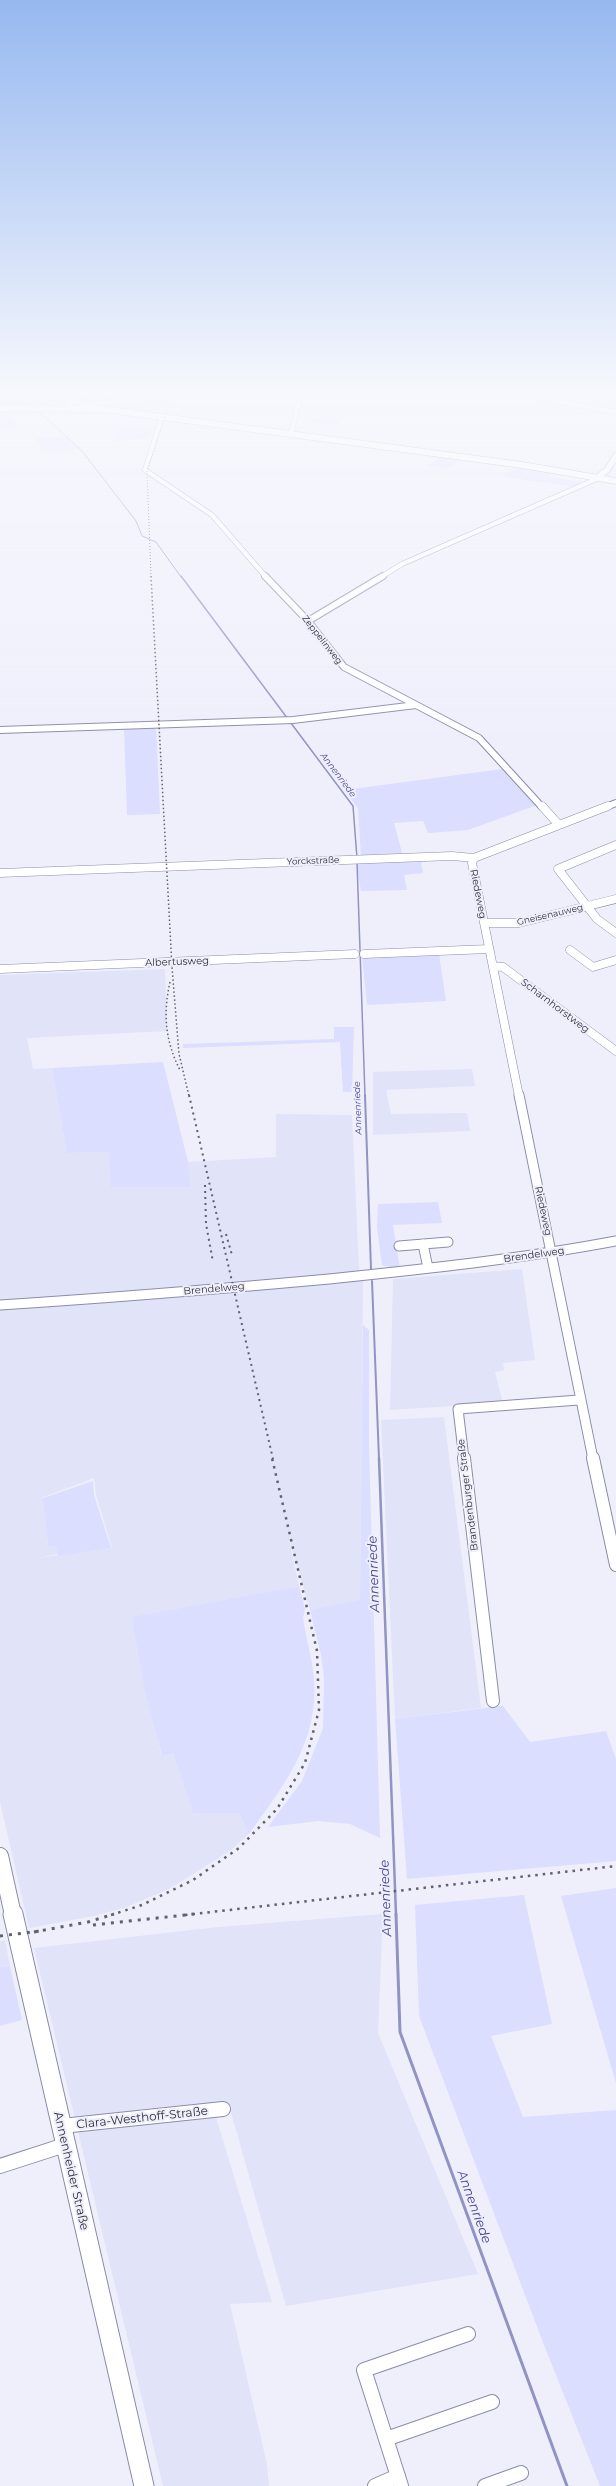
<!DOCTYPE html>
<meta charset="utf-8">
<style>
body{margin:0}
canvas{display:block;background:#eeeffb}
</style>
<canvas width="616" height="2486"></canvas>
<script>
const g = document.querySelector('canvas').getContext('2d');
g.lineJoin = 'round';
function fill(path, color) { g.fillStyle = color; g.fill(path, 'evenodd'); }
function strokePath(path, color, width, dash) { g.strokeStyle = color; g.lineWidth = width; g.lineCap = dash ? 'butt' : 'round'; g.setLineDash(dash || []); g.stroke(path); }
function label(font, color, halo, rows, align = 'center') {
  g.font = font + ' Montserrat,sans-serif'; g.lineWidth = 4; g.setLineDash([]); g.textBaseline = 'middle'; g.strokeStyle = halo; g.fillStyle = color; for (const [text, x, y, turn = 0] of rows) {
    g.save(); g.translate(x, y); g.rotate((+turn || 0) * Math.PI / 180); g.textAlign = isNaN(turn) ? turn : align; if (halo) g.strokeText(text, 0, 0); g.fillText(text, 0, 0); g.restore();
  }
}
fill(new Path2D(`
 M165,969L167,1031L27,1038L33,1069L52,1068L67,1153L110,1152L191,1187L188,1162L276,1157V1114L352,1115L359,1268L363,1282L360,1601L310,1610L289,1539L299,1586L133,1617L161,1755L173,1753L193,1813H239L249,1834L230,1851L169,1889L124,1908L94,1916L29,1928L0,1802V975ZM94,1478L96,1495L112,1548L37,1558L58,1554L56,1546L48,1547L43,1498L38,1499Z
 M472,1069L475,1086L386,1090L391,1114L467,1113L470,1131L373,1135V1072Z
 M522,1269L535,1360L503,1363L504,1370L495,1372L503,1403L390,1410L393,1279Z
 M444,1417L481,1708L395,1719L381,1420Z
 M383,1914L378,2033L478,2274L286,2306L228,2102L212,2104L272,2302L230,2304L267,2464L269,2486H163L34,1948L218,1927Z
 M5,1940L10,1966L0,1967V1941Z`), '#e1e3f9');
fill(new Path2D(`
 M0,393H27L28,405L0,406Z
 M32,393H71L67,402L37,405L33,403L30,396Z
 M106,393H151V397L80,403L77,395Z
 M595,393H616V412L584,404L603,396Z
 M166,398L165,403L154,404L146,413L125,411L123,402Z
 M0,412H5L18,427L0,429Z
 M311,418L339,419L338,424L311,423Z
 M153,430L150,438L115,441L118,431Z
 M64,436L78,449L43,450L34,439Z
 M443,455L472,460H459L447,469L427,466Z
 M521,466L555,471L548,477L585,482L574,487L501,476Z
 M156,726L160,814L127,815L124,728Z
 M502,769L537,805L468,830L428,833L423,821L394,823L403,856L361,857L358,809L345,790Z
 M420,857L423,873L404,875L407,890L361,891L356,862Z
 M439,954L446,1001L367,1005L362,956Z
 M334,1027H354L352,1092H343L340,1042L183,1048V1044L334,1039Z
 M163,1062L188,1162L191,1187H111L109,1152L67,1153L52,1068Z
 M438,1202L442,1223L393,1225L400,1269L382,1265L377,1227L378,1204Z
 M363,1325L369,1330V1445L380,1838L350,1824L318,1821L268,1827L302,1781L323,1728L324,1678L321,1655L310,1610L360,1600Z
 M93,1481L94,1495L111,1548L58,1556L56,1546L48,1547L43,1498Z
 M299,1586L305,1609L303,1618C306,1638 312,1658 314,1678C319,1742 284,1785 249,1834L239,1813H193L173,1753L162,1756L144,1686L132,1617Z
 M503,1706L530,1742L606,1731L616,1759V1861L407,1879L395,1719Z
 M616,1888V2083L561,1896Z
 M524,1895L552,2024L491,2036L523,2117L616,2110V2486H600L544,2345L419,2016L415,1905Z
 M10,1966L22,2020L0,2026V1967Z`), '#dbdefe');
strokePath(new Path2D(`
 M29,393L28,401L34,407
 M37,410L82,451L136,521L142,536L156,542L181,577`), '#9194c2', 1);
strokePath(new Path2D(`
 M181,576L353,806L357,858
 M357,862L365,1096`), '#9194c2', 1.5);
strokePath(new Path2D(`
 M365,1095L371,1269
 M372,1281L379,1459`), '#9194c2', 2);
strokePath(new Path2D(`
 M379,1458L396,1915`), '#9194c2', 2.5);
strokePath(new Path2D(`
 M396,1914L400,2032L567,2486`), '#9194c2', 3);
const streetFar5 = new Path2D(`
 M514,393L616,412
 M68,407L74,393
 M80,408L89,404L216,393
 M162,417L145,470L212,515L266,577
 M291,434L301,393
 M381,577L402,564L601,477`);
const streetFar4 = new Path2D(`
 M265,576L308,621L344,667L479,738L542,807
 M308,621L383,576
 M0,730L293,720L416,705
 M606,807L616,803`);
const streetFar3 = new Path2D(`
 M542,806L559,825
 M616,845L558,869L597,919L616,933
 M474,858L472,863L519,1096
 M0,873L452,856L474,858L608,806
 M484,923H519L616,899
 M570,950L593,967L616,960
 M364,954L489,949
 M493,966L503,967L616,1051
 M0,969L355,954`);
const streetFar2 = new Path2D(`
 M519,1095L593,1459
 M423,1244L428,1268
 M399,1246L448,1242
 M0,1305C110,1298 219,1289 329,1279C425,1269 521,1259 616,1241
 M464,1459L458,1409L579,1400`);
const streetFar1 = new Path2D(`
 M464,1458L493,1701
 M593,1458L616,1565`);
const street = new Path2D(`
 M62,2126L223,2109
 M0,2166L65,2145
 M386,2439L492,2402
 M375,2486L398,2476
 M401,2486L364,2370L468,2334
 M485,2486L521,2473`);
const secondaryFar2 = new Path2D(`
 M0,408L103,409L522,465L616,481
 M598,477L607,470L616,456`);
const secondaryFar1 = new Path2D(`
 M0,1856L13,1915`);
const secondary = new Path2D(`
 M13,1914L144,2486`);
strokePath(streetFar5, '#8b8da8', 5.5);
strokePath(streetFar4, '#8b8da8', 8);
strokePath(streetFar3, '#8b8da8', 9);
strokePath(streetFar2, '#8b8da8', 11);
strokePath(streetFar1, '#8b8da8', 14);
strokePath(street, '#8b8da8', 16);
strokePath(secondaryFar2, '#8b8da8', 7);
strokePath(secondaryFar1, '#8b8da8', 18);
strokePath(secondary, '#8b8da8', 21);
strokePath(streetFar5, '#fff', 4.5);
strokePath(streetFar4, '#fff', 6);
strokePath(streetFar3, '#fff', 8);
strokePath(streetFar2, '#fff', 9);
strokePath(streetFar1, '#fff', 12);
strokePath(street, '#fff', 14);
strokePath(secondaryFar2, '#fff', 6);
strokePath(secondaryFar1, '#fff', 16);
strokePath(secondary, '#fff', 19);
strokePath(new Path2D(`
 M151,577L147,470L173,393`), '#60616c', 1, [1, 2]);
strokePath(new Path2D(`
 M151,576L172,967L179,1054L189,1096
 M170,982C163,1013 165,1041 180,1070`), '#60616c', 1.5, [1.5, 2.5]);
strokePath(new Path2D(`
 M189,1095L273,1459
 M205,1185L206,1224L213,1262
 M226,1234L232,1255`), '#60616c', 2, [2, 4]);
strokePath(new Path2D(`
 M111,1915L142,1905L193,1880L239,1848L277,1809L305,1763L319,1710L317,1651L272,1458
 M185,1915L616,1866`), '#60616c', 2.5, [2.5, 5]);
strokePath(new Path2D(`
 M93,1925L194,1914
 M34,1932L88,1922L114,1914
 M0,1936L40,1931`), '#60616c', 3, [3, 6]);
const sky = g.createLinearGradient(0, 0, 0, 741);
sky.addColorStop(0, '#96b8f0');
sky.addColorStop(0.53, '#f7f8fd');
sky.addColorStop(1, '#f7f8fd00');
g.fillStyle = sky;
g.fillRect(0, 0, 616, 741);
label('9px', '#2f303b', '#eeeffb', [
 ["Zeppelinweg",322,640,52],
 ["Yorckstraße",313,861,-2],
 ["Gneisenauweg",550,915,-13]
]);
label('italic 9px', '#49478f', '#eeeffb', [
 ["Annenriede",338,775,53],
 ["Annenriede",358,1108,-92]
]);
label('10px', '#2f303b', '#eeeffb', [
 ["Riedeweg",478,894,79],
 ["Albertusweg",177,962,-2],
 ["Scharnhorstweg",555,1006,37],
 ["Riedeweg",543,1211,78],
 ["Brendelweg",534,1255,-8],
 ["Brendelweg",214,1289,-5],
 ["Brandenburger Straße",468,1495,-97]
]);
label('12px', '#2f303b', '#eeeffb', [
 ["Clara-Westhoff-Straße",142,2118,-6],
 ["Annenheider Straße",71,2171,77]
]);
label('italic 13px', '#49478f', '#eeeffb', [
 ["Annenriede",374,1574,-92],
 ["Annenriede",386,1898,-92],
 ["Annenriede",474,2207,70]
]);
</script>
